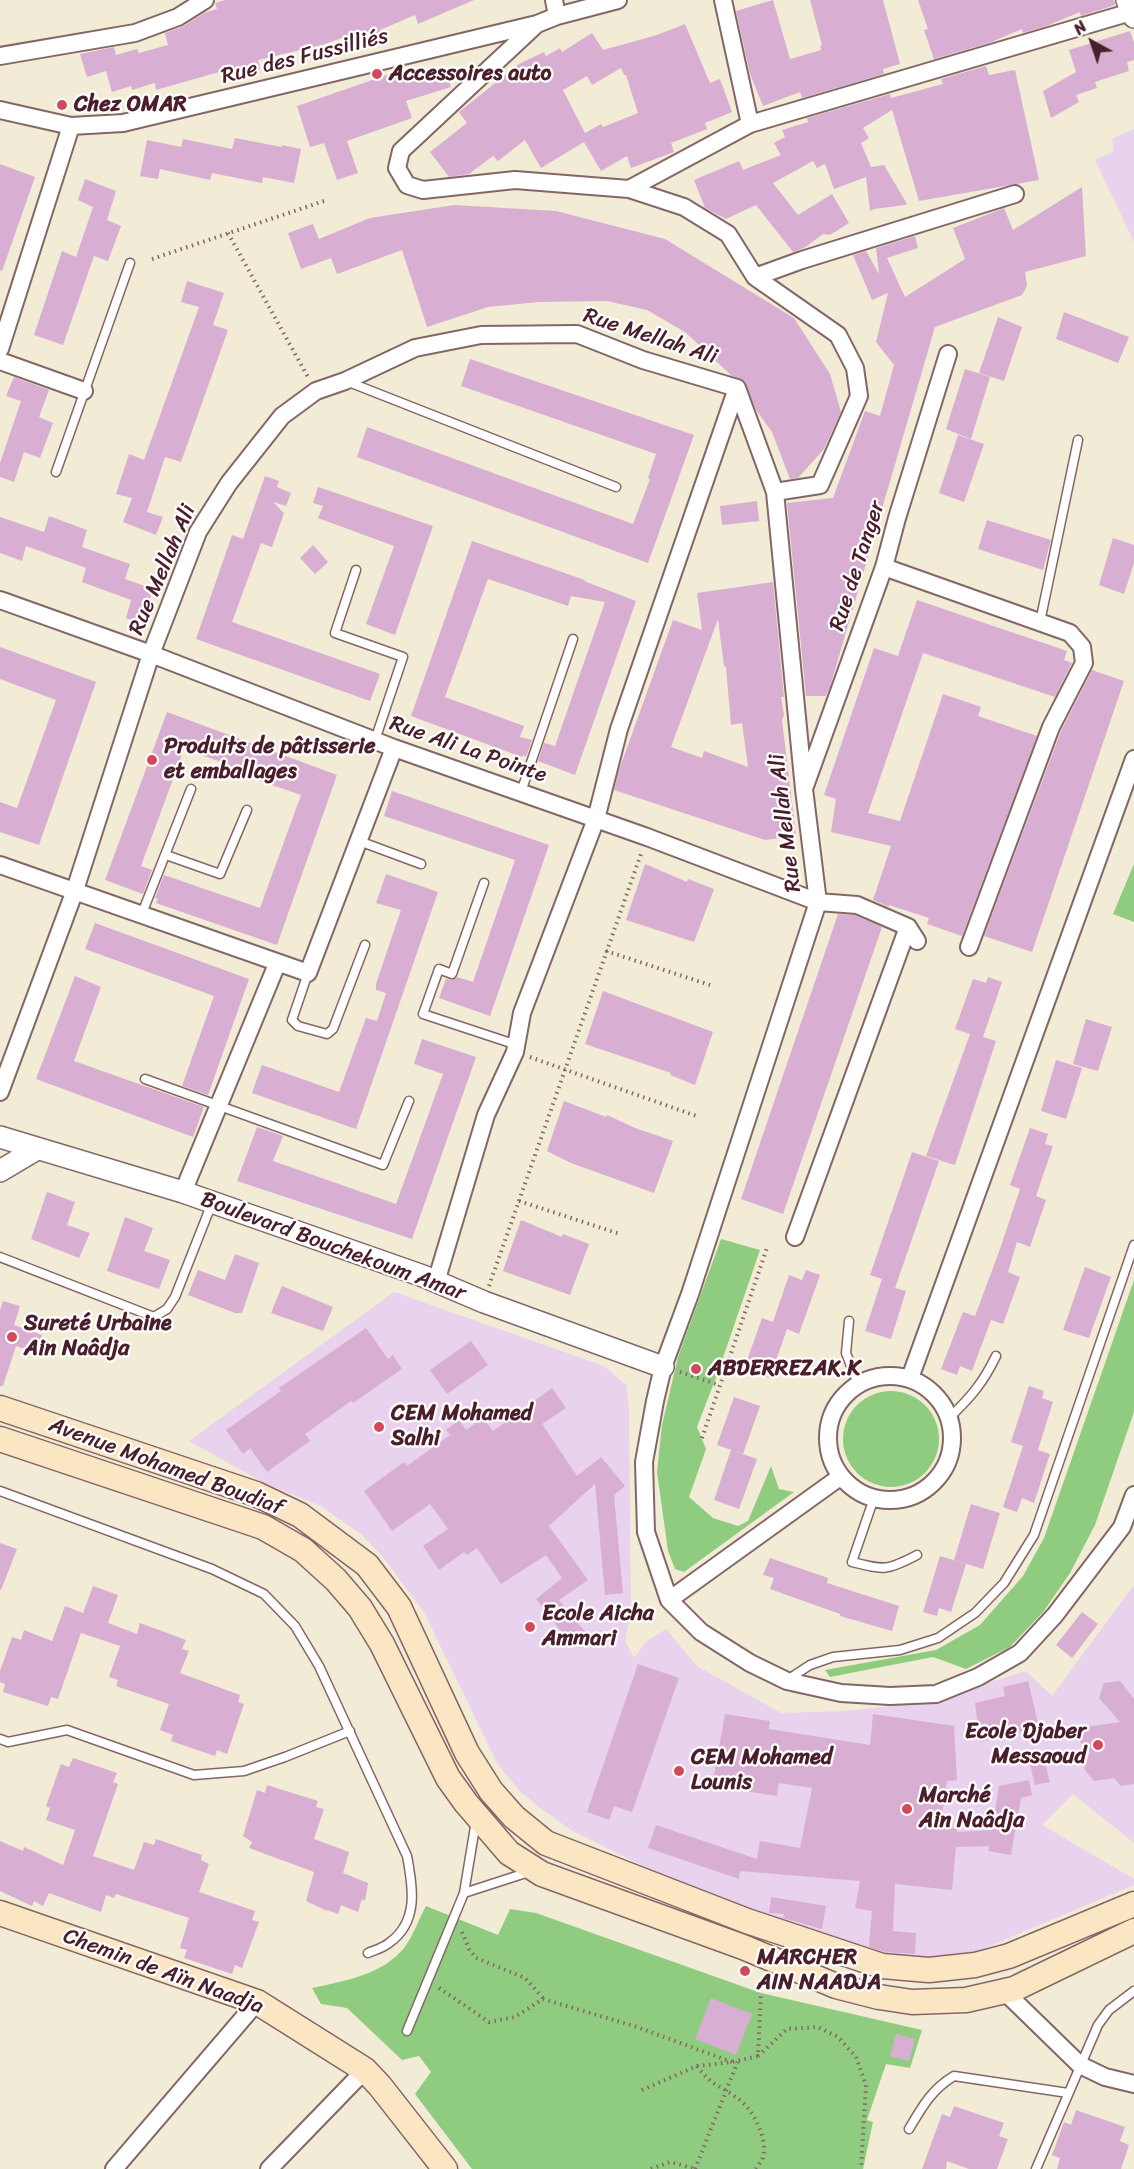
<!DOCTYPE html>
<meta charset="utf-8">
<style>
body{margin:0}
#map{position:relative;width:1134px;height:2169px;overflow:hidden;background:#f2ebd5;font-family:Sriracha,sans-serif}
canvas{display:block}
.north{position:absolute;left:1062px;top:12px;width:60px;height:60px;-webkit-text-stroke:4px #fff;paint-order:stroke;rotate:320deg;font-size:16px;font-weight:700;line-height:24px;text-align:center;color:#4a1f2b}
.north::after{content:'';display:block;margin:auto;width:21px;height:27px;background:#4a1f2b;clip-path:polygon(50% 0,100% 100%,50% 72%,0 100%)}
</style>
<div id="map">
<canvas width="1134" height="2169"></canvas>
<div class="north">N</div>
</div>
<script>
const g = document.querySelector('canvas').getContext('2d');
g.lineJoin = 'round';
function fill(path, color) { g.fillStyle = color; g.fill(path, 'evenodd'); }
function strokePath(path, color, width, dash) { g.strokeStyle = color; g.lineWidth = width; g.lineCap = dash ? 'butt' : 'round'; g.setLineDash(dash || []); g.stroke(path); }
function label(font, color, halo, rows, align = 'center') {
  g.font = font + ' Sriracha,sans-serif'; g.lineWidth = 4.5; g.setLineDash([]); g.textBaseline = 'middle'; g.strokeStyle = halo; g.fillStyle = color; for (const [text, x, y, turn = 0] of rows) {
    g.save(); g.translate(x, y); g.rotate((+turn || 0) * Math.PI / 180); g.textAlign = isNaN(turn) ? turn : align; if (halo) g.strokeText(text, 0, 0); g.fillText(text, 0, 0); g.restore();
  }
}
fill(new Path2D(`
 M1134,129V242L1095,160L1114,151L1112,139Z
 M394,1292L604,1366L626,1385L629,1410L631,1612L625,1641L634,1658L646,1642L666,1629L697,1666L781,1713L846,1711L928,1702L1026,1671L1052,1696L1134,1585V1843L1073,1794L1042,1825L1134,1879V1885L959,1959L912,1960L863,1952L733,1911L571,1830L543,1810L521,1792L498,1765L424,1612L382,1556L362,1535L321,1506L266,1484L189,1441Z`), '#e8d2ee');
fill(new Path2D(`
 M1134,864V922L1113,914Z
 M721,1239L760,1250L717,1375L697,1427L706,1449L689,1497L713,1518L738,1526L748,1521L771,1466L779,1489L794,1492L684,1572L675,1569L668,1551L657,1472L662,1425L678,1357Z
 M1134,1280V1412L1095,1525L1070,1573L1044,1611L1010,1647L966,1669L933,1657L830,1677L825,1670L936,1650L980,1625L1023,1576L1044,1538Z
 M843 1439a48 48 0 1 1 96 0a48 48 0 1 1-96 0Z
 M426,1906L498,1935L510,1909L536,1913L761,1993L922,2030L910,2068L886,2064L867,2120L873,2122L863,2169H472L415,2094L431,2072L419,2056L402,2060L347,2008L321,2004L312,1988C344,1981 382,1975 404,1948C413,1936 419,1919 426,1906Z`), '#90cc80');
fill(new Path2D(`
 M225,0H474L418,24L415,15L380,30L381,32L357,38L356,33L322,45L258,60L260,69L235,76L233,68L156,90L155,83L132,90L131,86L112,92L106,71L87,77L80,54L114,47L116,55L137,49L139,53L168,45L165,33L184,26L204,13L217,9L215,3Z
 M773,0L790,59L821,50L820,46L822,45L810,0H883L900,64L883,69L884,74L802,98L800,92L763,106L750,74L736,11Z
 M918,0H1114L1115,5L1081,16L1080,12L1044,27L1023,33L1022,29L989,43L934,59L924,30L928,29Z
 M685,24L710,83L720,79L732,112L705,123L707,129L671,143L674,152L631,168L627,156L601,171L584,142L541,168L525,140L498,161L493,156L469,174L449,177L430,152L467,123L459,112L519,64L544,52L546,56L560,48L562,52L592,33L603,50L657,35ZM621,68L624,75H626L638,113L603,127L601,124L585,133L563,90L587,76L592,85Z
 M1130,31L1134,43V60L1127,62L1129,71L1095,82L1097,88L1076,95L1079,102L1051,118L1043,91L1076,72L1069,50Z
 M986,66L989,75L1015,70L1039,180L919,201L892,110L863,128L869,138L861,143L871,167L884,165L907,204L905,205L874,209L870,211L866,177L834,189L825,164L817,168L813,161L773,183L798,215L832,194L849,223L830,235L823,234L804,248L793,252L756,205L726,219L705,208L694,180L739,161L743,170L781,155L774,143L785,137L782,130L808,122L807,118L890,94L891,98L943,84L941,79Z
 M410,67L413,77L445,67L451,87L406,101L412,118L347,141L358,173L337,180L324,143L310,147L297,106Z
 M235,138L282,147V145L301,149L294,183L263,177L262,183L212,173L210,180L160,169L158,179L140,176L147,140L181,147L183,139L232,149Z
 M0,164L35,177L2,271L0,270Z
 M85,179L116,191L107,220L121,226L108,261L94,256L63,345L34,335L62,251L76,257L93,207L78,200Z
 M1082,187L1086,256L1025,272L1027,286L1022,295L935,327L830,687L826,696H806L787,503L833,498L865,411L880,416L894,365L876,342L888,293L872,300L853,255L866,251L879,274L876,248L915,236L918,248L887,258L905,297L965,259L953,228L1004,208L1013,230Z
 M454,205L556,211L665,239L794,318L830,374L841,412L824,449L798,478L790,479L772,432L756,410L745,382L732,376L685,332L647,310L607,301L539,302L488,307L427,327L402,250L337,274L331,258L301,269L288,233L313,224L319,239L370,218Z
 M187,281L224,293L213,325L228,330L181,462L165,457L147,512L163,517L156,535L123,522L132,498L116,494L129,454L144,460L199,307L181,302Z
 M1064,312L1129,337L1118,363L1056,339Z
 M998,317L1022,327L1004,381L979,373Z
 M470,359L694,435L648,563L357,457L367,427L633,524L650,479L648,478L656,454L461,386Z
 M965,369L990,377L971,439L946,429Z
 M14,377L49,390L39,417L53,423L40,458L24,452L14,482L0,477V463L21,401L6,396Z
 M958,435L984,444L964,502L939,493Z
 M265,476L279,481L277,487L291,493L286,506L273,502L284,513L272,547L261,543L232,622L380,674L370,701L196,639L232,535L243,539Z
 M318,487L433,526L395,635L366,624L394,546L318,518L323,506L313,503Z
 M757,501L759,521L722,525L720,506Z
 M49,516L87,530L82,547L130,564L125,579L153,589L142,624L126,618L131,600L82,582L86,568L26,546L22,561L0,553V517L44,532Z
 M987,520L1051,540L1043,570L978,549Z
 M1113,538L1134,545V563L1124,594L1099,585Z
 M472,541L585,580L584,581L636,601L575,775L538,761L544,743L555,746L605,602L571,596L568,606L488,579L445,697L524,726L520,737L532,740L526,757L523,755L522,757L411,716Z
 M313,545L328,562L315,574L300,558Z
 M773,582L784,697H781L784,715L782,720L796,836L765,840L614,790L619,770L673,620L702,630L697,593ZM718,619L724,666L726,667L731,725L742,723L748,767L704,751L702,758L671,747Z
 M917,600L1067,651L1064,660L1072,663L1055,697L923,653L868,813L900,821L943,694L981,707L978,716L1037,736L962,936L927,924L929,918L889,905V907L873,900L891,846L831,832L836,799L824,795L874,648L898,656Z
 M0,647L96,682L39,845L0,832V802L17,808L56,700L0,679Z
 M1092,670L1124,681L1032,952L984,936L1061,731Z
 M167,712L337,775L277,945L156,903L158,899L155,898L164,875L260,908L301,795L223,768L224,763L184,749L141,866L152,870L143,894L105,880Z
 M392,791L549,845L490,1016L439,998L446,979L452,980L457,977L473,982L515,860L384,816Z
 M645,864L687,882L688,879L714,889L694,942L626,920Z
 M386,874L438,892L356,1129L252,1093L262,1065L339,1092L366,1018L377,1021L386,993L376,990V984L401,910L376,903Z
 M838,914L854,915L882,927L783,1214L741,1199Z
 M95,923L249,979L208,1095L182,1086L214,996L85,949Z
 M75,976L101,987L74,1061L204,1107L193,1137L36,1079Z
 M988,977L1002,982L983,1037L996,1041L955,1165L926,1156L970,1034L955,1029L973,979L986,983Z
 M603,991L713,1032L695,1085L670,1075L671,1073L585,1044Z
 M1086,1019L1112,1027L1098,1071L1073,1064Z
 M422,1039L476,1057L412,1239L237,1181L257,1127L283,1136L273,1161L396,1204L443,1074L414,1064Z
 M1056,1060L1082,1068L1066,1119L1041,1111Z
 M564,1101L606,1117L607,1115L635,1128L673,1141L654,1193L571,1163L547,1151Z
 M1030,1128L1048,1134L1045,1144L1053,1146L1036,1196L1046,1200L1030,1247L1017,1242L1008,1272L1020,1277L1003,1324L991,1320L972,1371L960,1366L957,1375L941,1369L963,1312L975,1316L1000,1249L1020,1189L1010,1185Z
 M912,1152L939,1161L895,1288L906,1291L891,1339L865,1331L882,1279L870,1275Z
 M47,1192L75,1202L67,1225L90,1233L79,1258L31,1239Z
 M125,1217L153,1228L144,1251L170,1260L159,1289L107,1271Z
 M521,1220L562,1237L563,1234L589,1244L570,1295L503,1271Z
 M235,1254L259,1263L242,1313H235L188,1295L198,1270L225,1280Z
 M1085,1267L1111,1277L1089,1338L1063,1330Z
 M806,1270L820,1275L799,1334L787,1329L770,1378L744,1369L762,1318L773,1322L789,1275L802,1280Z
 M282,1286L333,1307L323,1331L271,1313Z
 M3,1301L20,1306L14,1325L42,1335L36,1353L16,1346L3,1386H0V1310Z
 M366,1328L388,1359L393,1355L402,1369L353,1403L351,1401L305,1434L310,1441L267,1472L250,1448L243,1454L226,1430L281,1391L279,1388Z
 M471,1341L488,1365L447,1394L430,1370Z
 M1029,1386L1044,1391L1042,1398L1053,1402L1038,1450L1050,1454L1034,1503L1022,1498L1017,1512L1003,1507L1023,1446L1011,1442Z
 M552,1388L566,1408L542,1424L577,1476L601,1457L625,1486L614,1495L623,1593L605,1595L595,1484L549,1526L588,1580L559,1600L587,1634L572,1645L536,1599L562,1578L546,1555L501,1584L477,1548L467,1555L464,1552L439,1570L423,1546L448,1529L430,1504L392,1531L364,1491L404,1462L407,1466L450,1435L446,1430L459,1420L466,1430L483,1418L493,1431Z
 M734,1397L760,1406L743,1454L717,1445Z
 M731,1450L757,1459L739,1509L714,1500Z
 M971,1504L1000,1513L983,1569L954,1560Z
 M0,1543L17,1549L1,1590L0,1589Z
 M940,1556L966,1564L951,1612L939,1608L937,1616L923,1612Z
 M770,1558L828,1578L827,1583L899,1606L892,1631L840,1616V1614L770,1589L774,1578L763,1575Z
 M93,1586L118,1595L108,1623L137,1634L140,1623L186,1640L182,1649L189,1651L180,1673L240,1695L238,1702L244,1704L227,1754L217,1750L215,1756L171,1741L173,1735L160,1730L169,1704L116,1686L118,1680L109,1677L120,1646L81,1633L58,1699L51,1697L48,1706L3,1692L5,1684L0,1682V1671L12,1637L21,1640L24,1630L52,1641L65,1606L83,1613Z
 M1082,1612L1098,1624L1072,1658L1056,1645Z
 M638,1664L679,1678L632,1812L614,1806L609,1820L587,1812Z
 M1028,1681L1039,1727L980,1742L975,1703L1005,1696L1003,1687Z
 M1120,1681L1134,1699V1784L1121,1786L1114,1778L1094,1781L1084,1769L1090,1752L1080,1742L1086,1727L1120,1722L1099,1698L1104,1683Z
 M725,1714L770,1721L769,1729L870,1745L873,1714L954,1726L957,1780L947,1781L940,1827L958,1829L957,1832L992,1830L999,1786L1029,1780L1032,1795L1021,1798L1011,1855L988,1851L989,1846L956,1847L952,1890L895,1884L893,1931L916,1933L915,1954L885,1952L869,1947L872,1911L855,1908L860,1881L740,1871L739,1879L648,1848L656,1825L757,1859L760,1841L800,1848L812,1788L779,1783L777,1796L712,1786Z
 M73,1758L117,1773L113,1782L118,1784L93,1856L134,1870L144,1842L154,1845L156,1839L202,1855L201,1860L209,1864L199,1892L255,1911L252,1920L259,1922L242,1968L235,1965L232,1974L184,1958L187,1950L180,1948L189,1918L116,1894L114,1898L106,1895L101,1912L49,1893L43,1906L34,1901L32,1906L0,1891V1841L23,1851L24,1847L63,1865L75,1830L46,1820L50,1808L46,1806L61,1764L69,1767Z
 M1044,1758L1050,1782L1035,1785L1029,1761Z
 M267,1785L318,1801L316,1807L324,1809L314,1839L349,1852L343,1873L368,1883L365,1901L362,1899L358,1912L341,1905L338,1914L327,1910V1911L306,1901L314,1872L249,1848L252,1842L243,1836L257,1790L265,1793Z
 M771,1897L826,1906L822,1929L783,1918L784,1914L769,1913Z
 M711,1998L752,2014L736,2055L695,2039Z
 M896,2034L915,2039L909,2061L890,2056Z
 M954,2106L1004,2123L999,2136L1008,2139L997,2169H969L947,2161L946,2169H922L942,2114L950,2117Z
 M1076,2110L1125,2127L1120,2141L1129,2145L1121,2169H1057L1060,2158L1052,2155L1064,2122L1071,2125Z`), '#d8afd2');
const service = new Path2D(`
 M346,381L616,487
 M56,472L130,263
 M356,570L335,633L403,657L375,740
 M1040,622L1078,440
 M521,792L573,639
 M359,841L421,864
 M166,855L220,874L247,810
 M484,883L452,974L439,969L423,1014L517,1045
 M141,916L191,789
 M308,973L292,1020L298,1026L327,1034L333,1029L365,945
 M145,1079L383,1165L409,1101
 M0,1257L154,1317L167,1309L175,1297L212,1203
 M849,1321L846,1353L858,1384
 M949,1418C971,1397 983,1383 996,1356
 M0,1491L212,1569L264,1594L295,1626L319,1666L407,1856C413,1887 419,1922 389,1943C383,1948 375,1950 368,1953
 M874,1498L852,1562C884,1570 887,1571 917,1555
 M787,1680L810,1665L833,1657L900,1650L938,1638L975,1613L1004,1583L1034,1535L1134,1245
 M0,1739L8,1742L67,1730L194,1775L244,1771L285,1757L350,1731
 M464,1893L532,1871
 M407,2031L464,1893L476,1821
 M909,2129C922,2107 932,2089 954,2076L1068,2093
 M1036,2169L1098,2025L1109,2010L1134,1991`);
const minor = new Path2D(`
 M554,0L557,16
 M723,0L750,124
 M537,24L401,151L397,168L407,185L423,190L515,180L629,189L684,207L728,234L755,277L838,335L855,368L859,396L820,485L775,492
 M0,56L135,33L178,17L205,0
 M0,110L71,126L123,123L537,24L557,16L618,0
 M629,189L750,124L1131,12
 M755,277L802,260L1015,194
 M0,349L71,126
 M0,361L84,391
 M884,567L1070,633L1082,647L1084,663L1051,727L969,947
 M0,600L151,654L394,748L647,837L818,902L857,905L908,927L917,941
 M805,786L884,567L897,518L948,354
 M0,865L308,973L394,748
 M0,1092L74,893L151,654L198,532L229,483L282,416L316,391L345,381L415,348L481,335L577,334L643,360L737,388L775,492L804,789L818,902L690,1294L663,1367L655,1401L644,1462L646,1532L669,1600L701,1632L750,1663L787,1681L841,1693L890,1696L936,1694L978,1677L1020,1653L1055,1615L1122,1527L1134,1495
 M183,1192L277,964
 M795,1237L908,927
 M436,1282L486,1115L515,1052L522,1013L596,819L619,729L737,388
 M828 1438a62 62 0 1 1 124 0a62 62 0 1 1-124 0Z
 M910,1378L1134,759
 M669,1600L840,1477
 M1004,1991L1080,2065L1105,2077L1134,2084
 M114,2169L257,2002
 M269,2169L365,2070`);
const tertiary = new Path2D(`
 M1127,0L1134,17
 M0,1137L183,1192L423,1276L484,1302L663,1367
 M0,1171L37,1149`);
const secondary = new Path2D(`
 M0,1408L256,1494L300,1515L367,1565L399,1607L467,1753L491,1791L514,1817L546,1843L747,1921L882,1966L929,1970L975,1965L1009,1956L1134,1904
 M0,1439L263,1527L303,1550L336,1580L360,1608L382,1644L448,1778L466,1803L509,1853L542,1874L743,1947L836,1986L879,1997L912,2002L966,2000L1014,1989L1134,1931
 M0,1913L257,2002L365,2070L380,2086L445,2169`);
strokePath(service, '#856666', 11);
strokePath(minor, '#856666', 20);
strokePath(tertiary, '#856666', 24);
strokePath(secondary, '#856666', 27);
strokePath(new Path2D(`
 M228,233L308,377
 M152,259L327,200
 M606,951L710,985
 M530,1057L699,1117
 M519,1201L620,1234
 M489,1286L642,851
 M680,1372L719,1385
 M702,1438L768,1245
 M462,1932L469,1949L476,1958L525,1978L543,1998
 M439,1988L489,2022L515,2017L543,1999L637,2027L732,2062
 M758,2056L787,2029L818,2027L838,2037L856,2057L866,2085L861,2169
 M697,2066C711,2086 724,2087 741,2101C754,2112 768,2139 763,2157C762,2161 758,2165 756,2169
 M642,2090L697,2066L732,2062L758,2056L761,1993
 M651,2169L670,2162L696,2169
 M695,2169L738,2061`), '#856666', 4, [1.5, 4.5]);
strokePath(service, '#fff', 8);
strokePath(minor, '#fff', 16);
strokePath(tertiary, '#fff', 21);
strokePath(secondary, '#fbe6c4', 24);
for (const [x, y, r, color] of [
 [377,74,6,"#d1495b"],
 [62,105,6,"#d1495b"],
 [152,760,6,"#d1495b"],
 [12,1337,6,"#d1495b"],
 [696,1369,6,"#d1495b"],
 [379,1427,6,"#d1495b"],
 [530,1627,6,"#d1495b"],
 [1098,1745,6,"#d1495b"],
 [679,1771,6,"#d1495b"],
 [907,1809,6,"#d1495b"],
 [745,1971,6,"#d1495b"]
]) { const dot = new Path2D(); dot.arc(x, y, r, 0, 2 * Math.PI); g.fillStyle = color; g.fill(dot); strokePath(dot, '#fff', 2); }
label('22px', '#4a1f2b', '#fff', [
 ["Rue des Fussilliés",305,57,-14],
 ["Rue Mellah Ali",650,337,18],
 ["Rue de Tanger",858,566,-72],
 ["Rue Mellah Ali",163,570,-67],
 ["Rue Ali La Pointe",468,750,19],
 ["Rue Mellah Ali",786,823,-97],
 ["Boulevard Bouchekoum Amar",333,1247,20],
 ["Avenue Mohamed Boudiaf",166,1467,20],
 ["Chemin de Aïn Naadja",163,1972,20]
]);
label('bold 22px', '#4a1f2b', '#fff', [
 ["Accessoires auto",389,74],
 ["Chez OMAR",74,105],
 ["Produits de pâtisserie",164,747],
 ["et emballages",164,772],
 ["Sureté Urbaine",24,1324],
 ["Ain Naâdja",24,1349],
 ["ABDERREZAK.K",708,1369],
 ["CEM Mohamed",391,1414],
 ["Salhi",391,1439],
 ["Ecole Aicha",542,1614],
 ["Ammari",542,1639],
 ["Ecole Djaber",1086,1732,"right"],
 ["Messaoud",1086,1757,"right"],
 ["CEM Mohamed",691,1758],
 ["Lounis",691,1783],
 ["Marché",919,1796],
 ["Ain Naâdja",919,1821],
 ["MARCHER",757,1958],
 ["AIN NAADJA",757,1983]
], 'left');
</script>
